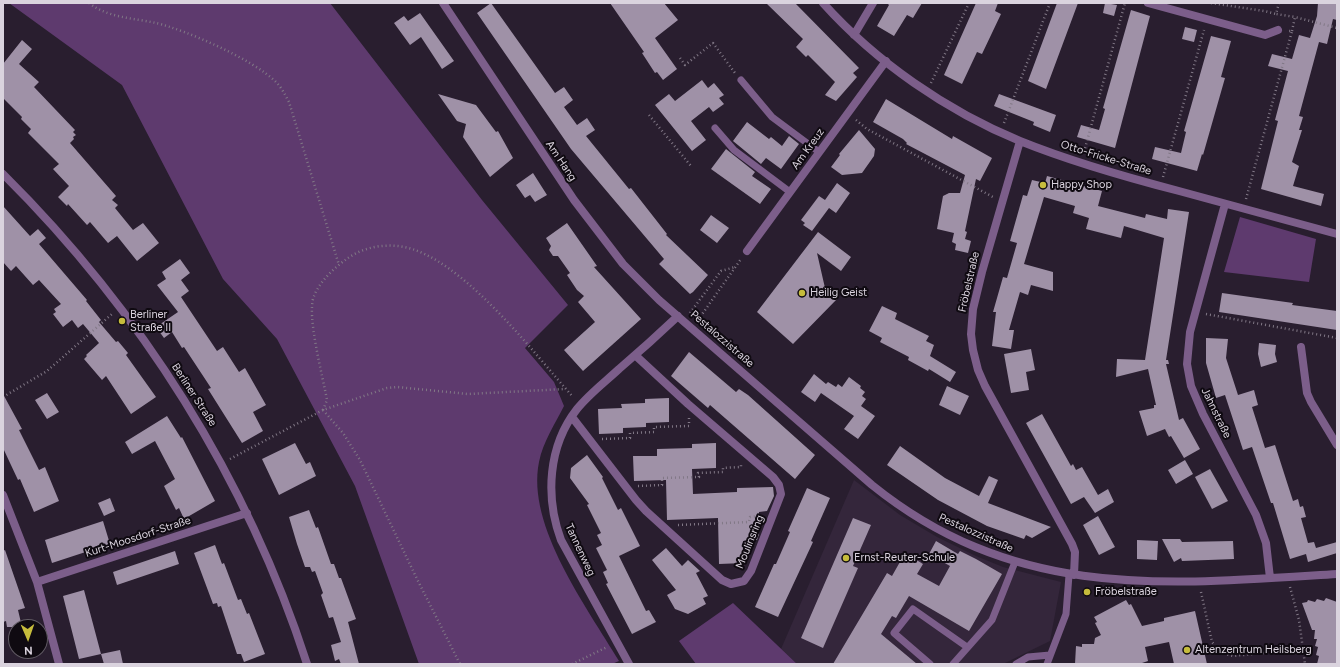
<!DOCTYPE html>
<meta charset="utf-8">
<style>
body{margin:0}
#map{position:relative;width:1340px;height:667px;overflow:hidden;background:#291e2f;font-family:Figtree,sans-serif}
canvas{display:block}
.frame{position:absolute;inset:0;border:4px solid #dad3de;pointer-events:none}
.north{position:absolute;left:8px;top:619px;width:40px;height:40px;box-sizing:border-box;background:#0f0a11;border:1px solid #605a63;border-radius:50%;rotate:178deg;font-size:11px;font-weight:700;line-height:16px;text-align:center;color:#dad3de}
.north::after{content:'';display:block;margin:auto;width:14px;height:18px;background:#c6bc3c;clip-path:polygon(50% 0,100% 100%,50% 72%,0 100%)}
</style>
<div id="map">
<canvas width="1340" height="667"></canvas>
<div class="frame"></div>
<div class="north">N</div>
</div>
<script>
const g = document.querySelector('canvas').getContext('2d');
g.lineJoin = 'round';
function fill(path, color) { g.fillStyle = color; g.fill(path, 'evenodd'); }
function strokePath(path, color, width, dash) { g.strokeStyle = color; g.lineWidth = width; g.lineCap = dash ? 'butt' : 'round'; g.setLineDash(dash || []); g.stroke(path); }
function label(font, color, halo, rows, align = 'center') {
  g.font = font + ' Figtree,sans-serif'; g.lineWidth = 4; g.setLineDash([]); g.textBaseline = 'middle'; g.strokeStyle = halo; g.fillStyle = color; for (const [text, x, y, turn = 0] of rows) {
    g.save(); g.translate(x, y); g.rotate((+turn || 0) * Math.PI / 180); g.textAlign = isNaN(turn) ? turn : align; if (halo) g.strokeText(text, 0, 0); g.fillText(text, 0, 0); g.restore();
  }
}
fill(new Path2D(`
 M854,480L900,515L937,537L976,556L1003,567L1061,582L1050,641L1003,664H797L781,649Z`), '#34263b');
fill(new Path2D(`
 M9,3H330L482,200L568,305L525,348L554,382L564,406C555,424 543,442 539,462C526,526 587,607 619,661L612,664H419L355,486L277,339L223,279L122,85Z
 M1240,217L1316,239L1309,282L1224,272Z
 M733,603L797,664H696L679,641Z`), '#5e3a6e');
fill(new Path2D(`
 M491,3L555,93L564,87L573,100L564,107L577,125L587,118L595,130L586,136L629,189L631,188L667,234L666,235L708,275L693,292L690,294L659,264L664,259L571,149L477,13Z
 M610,3H664L678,20L655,38L677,69L663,80L657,72L655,73L642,53L644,52Z
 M766,3H795L859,68L853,73L857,77L836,101L825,95L835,82L808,55L806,57L796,47L803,39Z
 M887,3H922L913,18L907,15L894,36L877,26L889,5Z
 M976,3H998L995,11L1001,14L982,54L977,52L962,84L944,75Z
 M1057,3H1078L1046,89L1028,81Z
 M1105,3L1117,5L1114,16L1103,13Z
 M1318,3H1337V20L1333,19L1327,44L1319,42L1299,116L1303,117L1299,130H1302L1292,162L1299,166L1293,186L1324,194L1321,206L1261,189L1278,121L1275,120L1288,71L1268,66L1272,54L1292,59L1299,35L1310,38L1317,16Z
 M1131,10L1150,16L1115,148L1077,137L1081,125L1099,130L1105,109L1103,108Z
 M420,13L454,61L442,69L421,37L410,45L394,23L404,16L408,21Z
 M1185,27L1197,30L1194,42L1182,39Z
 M1211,36L1231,41L1221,77L1225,78L1203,155L1202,154L1197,171L1152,159L1155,147L1181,153L1186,132L1184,131Z
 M22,40L32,49L19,64L39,82L34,87L75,130L73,132L76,135L73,137L74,139L70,143L116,196L112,200L118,205L115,208L133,230L143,223L159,243L137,261L117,236L108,243L90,222L87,225L68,204L67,206L58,197L69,186L53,169L59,164L28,133L31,129L21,119L22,117L3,98V64Z
 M702,80L708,88L714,83L724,95L719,98L724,104L713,112L709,107L691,121L706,140L692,151L655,105L669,94L675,101Z
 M438,94L476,105L496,132L498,131L513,158L490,177L463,137L466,124L457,121Z
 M999,94L1056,115L1050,132L1033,125L1034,122L994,106Z
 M886,99L952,139L953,136L992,158L980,181L976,179L965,231L967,232L965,239L971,241L968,253L955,250L956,244L952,242L954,233L937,229L943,196L949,193H960L965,175L906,144L907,143L903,139L873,122Z
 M747,122L769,139L771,137L782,146L789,136L799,144L781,169L766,158L761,164L733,141Z
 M859,130L875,149L874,156L862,173L842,175L831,167L840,155L839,154Z
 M726,149L755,172L752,176L771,189L760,204L711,169Z
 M533,173L547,195L535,202L530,195L525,198L516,185Z
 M1047,176L1102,191L1098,206L1145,218L1146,214L1167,219L1168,209L1189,212L1166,360H1168L1169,364H1166L1179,420L1183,418L1200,449L1184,458L1171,436L1169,437L1165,429L1147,436L1139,411L1154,408V405H1156L1148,369L1116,377L1117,359L1145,360L1164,238L1124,226L1121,238L1086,229L1089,218L1073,213L1075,206L1044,197L1024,264L1053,272V291L1031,285L1028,295L1020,292L1009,330H1014L1011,349L992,346L996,312H993L1003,277L1007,278L1017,243L1010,241L1023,195L1027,196L1032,180L1045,183Z
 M837,183L850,193L836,213L829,208L812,231L803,225L805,223L801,220L819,196L825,200Z
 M3,206L30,236L38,229L46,238L39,244L87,300L86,301L101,320L99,322L116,342L118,341L128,353L126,355L156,397L131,414L106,376L102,380L84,359L87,356L86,355L99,343L83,324L78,328L72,320L63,327L53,314L56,312L54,309L61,304L39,280L33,285L16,266L11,271L3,262Z
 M711,215L729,228L717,243L700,230Z
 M567,223L597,266L594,267L641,319L583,371L564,350L595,322L578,302L584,296L577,290L567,275L570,273L558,256H553L549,250L551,246L546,238Z
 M818,232L851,257L841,271L817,253L825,288L837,299L793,344L757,312Z
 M180,259L190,273L181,280L189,291L181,297L217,351L223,347L239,372L245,368L266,405L253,412L263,431L242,443L208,389L211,388L184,347L182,348L172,332L164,338L156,327L178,312L157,285L166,279L162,272Z
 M1222,293L1293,303L1292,305L1337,311V330L1219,312Z
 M882,306L897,313L895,319L929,336L926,341L934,345L930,356L956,372L950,382L929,369L928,371L908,360L909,357L880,342L882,338L869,331Z
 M1206,338L1228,339L1226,358L1238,395L1254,390L1258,405L1252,407L1265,448L1275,445L1293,501L1298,499L1300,507L1303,506L1306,517L1301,518L1308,543L1314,542L1316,548L1337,542V553L1308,562L1306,554L1290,559L1273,503H1271L1252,447L1243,450L1225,395L1216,398L1206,363Z
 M1259,343L1276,345L1275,354L1277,362L1261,367L1258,354Z
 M1031,349L1035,370L1026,372L1029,390L1011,393L1004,354Z
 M689,352L736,392L739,389L748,395L815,455L795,479L710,405L708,408L671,376Z
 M814,374L826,384L828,382L836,387L838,384L842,387L849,377L861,386L860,388L865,392L862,396L866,399L861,406L875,416L858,439L844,429L854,416L821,393L815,402L801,392Z
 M947,386L969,396L960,415L939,405Z
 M47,393L59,412L47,419L35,400Z
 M3,394L22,429L19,430L39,470L45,467L59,501L34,512L20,479L18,480L3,448Z
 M669,398V422L646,423V427L623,428V433L599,434L598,409L622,408L621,404L645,403V399Z
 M1042,414L1071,466L1073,464L1076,470L1082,467L1098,495L1108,489L1114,502L1095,513L1084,497L1071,504L1026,423Z
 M167,416L181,438L182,437L215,501L184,519L179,508L176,510L164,486L175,479L155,441L132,454L125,442Z
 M295,443L306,464L310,462L316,476L279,495L262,459Z
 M716,443V468L692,469L693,494L737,492V488L773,487L774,496L767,511L759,512V534L757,540L743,541L744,563L719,564L718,518L667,520L666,480L634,481L633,456H657V449L692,448V444Z
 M900,446L945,478L979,496L989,476L998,480L988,503L1051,527L1032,538L1026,535L1024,539L987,526L938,500L887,465Z
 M587,455L603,477L602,478L618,510L621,508L640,546L619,556L646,611L649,610L656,622L632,634L606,584L608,583L603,572L607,570L596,548L602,545L597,535L601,533L587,505L589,504L570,478L571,468Z
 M1185,460L1193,474L1176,484L1168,470Z
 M1210,469L1228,501L1212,509L1195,477Z
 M807,488L830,498L811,541L813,542L778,617L755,607L774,564H776L790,532L788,531Z
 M110,498L115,511L104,516L98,503Z
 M309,510L316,528L318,527L331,564H334L339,578H341L356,619L348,622L359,664H341L339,659L335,661L331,645L341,642L333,617L329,618L321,595L323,593L315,571L312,572L310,567H305L297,544L289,517Z
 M1098,516L1115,547L1099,555L1083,525Z
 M853,518L871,525L853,566L858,568L823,648L801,638Z
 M103,521L110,544L52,563L45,540Z
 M1162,539H1180L1182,542L1233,541L1234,559L1182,561L1181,558L1174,562Z
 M1137,540L1158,541L1157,560L1137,559Z
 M936,541L958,554L960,551L976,559L1002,574L969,631L909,596L896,618L892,616L881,634L917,664H833L887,573L892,576L905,553L923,564L917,574L939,586L950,566L929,554Z
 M215,545L222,564L224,563L238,600L241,599L247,614L249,613L265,654L244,662L241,654H237L221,606L218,607L217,603L213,604L194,553Z
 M666,548L682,566L688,560L700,571L696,573L708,596L703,598L706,604L688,614L675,609L667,595L676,590L652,560Z
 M5,550L25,608L18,610L22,627H7L6,621L3,622V551Z
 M175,551L179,564L117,585L113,572Z
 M84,590L101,654L79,659L63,596Z
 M1326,598L1337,602V664H1317L1319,656L1316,655L1318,647L1315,646L1317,639H1314L1315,630H1312L1302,603L1307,602L1308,600L1315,602L1317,599L1324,601Z
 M1126,600L1129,605L1131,604L1142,626L1164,621V618L1195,611L1207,664H1174L1169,642L1145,647L1148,661L1139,664H1075L1076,646L1082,647V644H1094L1095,638L1101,635L1095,623L1097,622L1094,617Z
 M120,650L123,664H104L101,654Z`), '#9f91a7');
strokePath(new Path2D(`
 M89,3C108,18 134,18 156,23C186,30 254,60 276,82C282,88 285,95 289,102L339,265
 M1211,3L1264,11L1276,14
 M1279,3L1276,14L1295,17
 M1292,31L1295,17L1337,28
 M680,58L685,65L713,43L735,73
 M931,83L969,3
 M649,115L691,166
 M856,120L867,129L993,197
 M1004,123L1050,3
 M1084,152L1125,3
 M1163,177L1204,30
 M1246,199L1292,31H1289
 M690,313L721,271L735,267
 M1206,314L1337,338
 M698,320L741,259
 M3,397L47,371L112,314
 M323,410L327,400C323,377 306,314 314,296C320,281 335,267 348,258C367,245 393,242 415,250C471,270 533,352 573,397
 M323,410L343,433L360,460L417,579L460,664
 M602,439L630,438V433L654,432V427L689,426V418
 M230,459L323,410L387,388L397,387L468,394L565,389
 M638,486L662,485V478L699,477L698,473L723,472V468L741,467V464
 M678,525L749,522L750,517L760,516
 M1290,587L1299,620L1305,664
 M1201,592L1212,642L1221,653L1233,656L1303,649
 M572,664L607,647`), '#817886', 2.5, [1, 3]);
strokePath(new Path2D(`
 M741,80L772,117L819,152
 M715,128L734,150L790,192
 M930,664L894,633L913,609L967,647
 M953,664L992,620L1015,562
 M1016,664L1028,657L1050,655
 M1047,664L1066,614L1069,575`), '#7c5e8a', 7);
strokePath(new Path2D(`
 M443,3L574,200L623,264L659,300L872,485C1016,601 1165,585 1337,574
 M823,3C876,62 947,111 1020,141C1072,162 1125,177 1179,191C1232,205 1284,220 1337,234
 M1148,3L1265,35L1278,30
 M854,35L873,3
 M1020,141L982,272L973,309L971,334L973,350L978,370L985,386L1072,544L1075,552L1074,575
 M3,174C141,311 247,478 307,664
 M1225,204L1190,332L1187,364L1191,386L1203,414L1256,515L1266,543L1270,578
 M747,251L886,61
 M1301,347L1307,393L1311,402L1337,445
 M572,417L636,500L646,511L722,580L731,584L744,581L751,571L781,494L779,485L773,477L688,404L635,355
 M3,495L37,582L59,664
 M37,582L247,513
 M629,664L561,540C545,497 548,446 577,409C589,394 605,382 619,369C639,352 659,334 678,316`), '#7c5e8a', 8);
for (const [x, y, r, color] of [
 [1043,185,4,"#c6bc3c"],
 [802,293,4,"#c6bc3c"],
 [122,321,4,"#c6bc3c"],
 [846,558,4,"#c6bc3c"],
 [1087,592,4,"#c6bc3c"],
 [1187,650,4,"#c6bc3c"]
]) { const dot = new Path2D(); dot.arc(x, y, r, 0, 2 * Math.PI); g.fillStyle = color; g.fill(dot); strokePath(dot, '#0f0a11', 1.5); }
label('11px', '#dad3de', '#0f0a11', [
 ["Am Kreuz",808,149,-54],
 ["Otto-Fricke-Straße",1106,158,17],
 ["Am Hang",561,161,56],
 ["Fröbelstraße",969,282,-77],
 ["Pestalozzistraße",722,339,41],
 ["Berliner Straße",194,395,57],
 ["Jahnstraße",1216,413,64],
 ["Pestalozzistraße",976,533,24],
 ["Kurt-Moosdorf-Straße",138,537,-18],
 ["Moulinsring",750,542,-68],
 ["Tannenweg",580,550,65]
]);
label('11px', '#dad3de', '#0f0a11', [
 ["Happy Shop",1051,185],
 ["Heilig Geist",810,293],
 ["Berliner",130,315],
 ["Straße II",130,328],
 ["Ernst-Reuter-Schule",854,558],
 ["Fröbelstraße",1095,592],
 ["Altenzentrum Heilsberg",1195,650]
], 'left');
</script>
